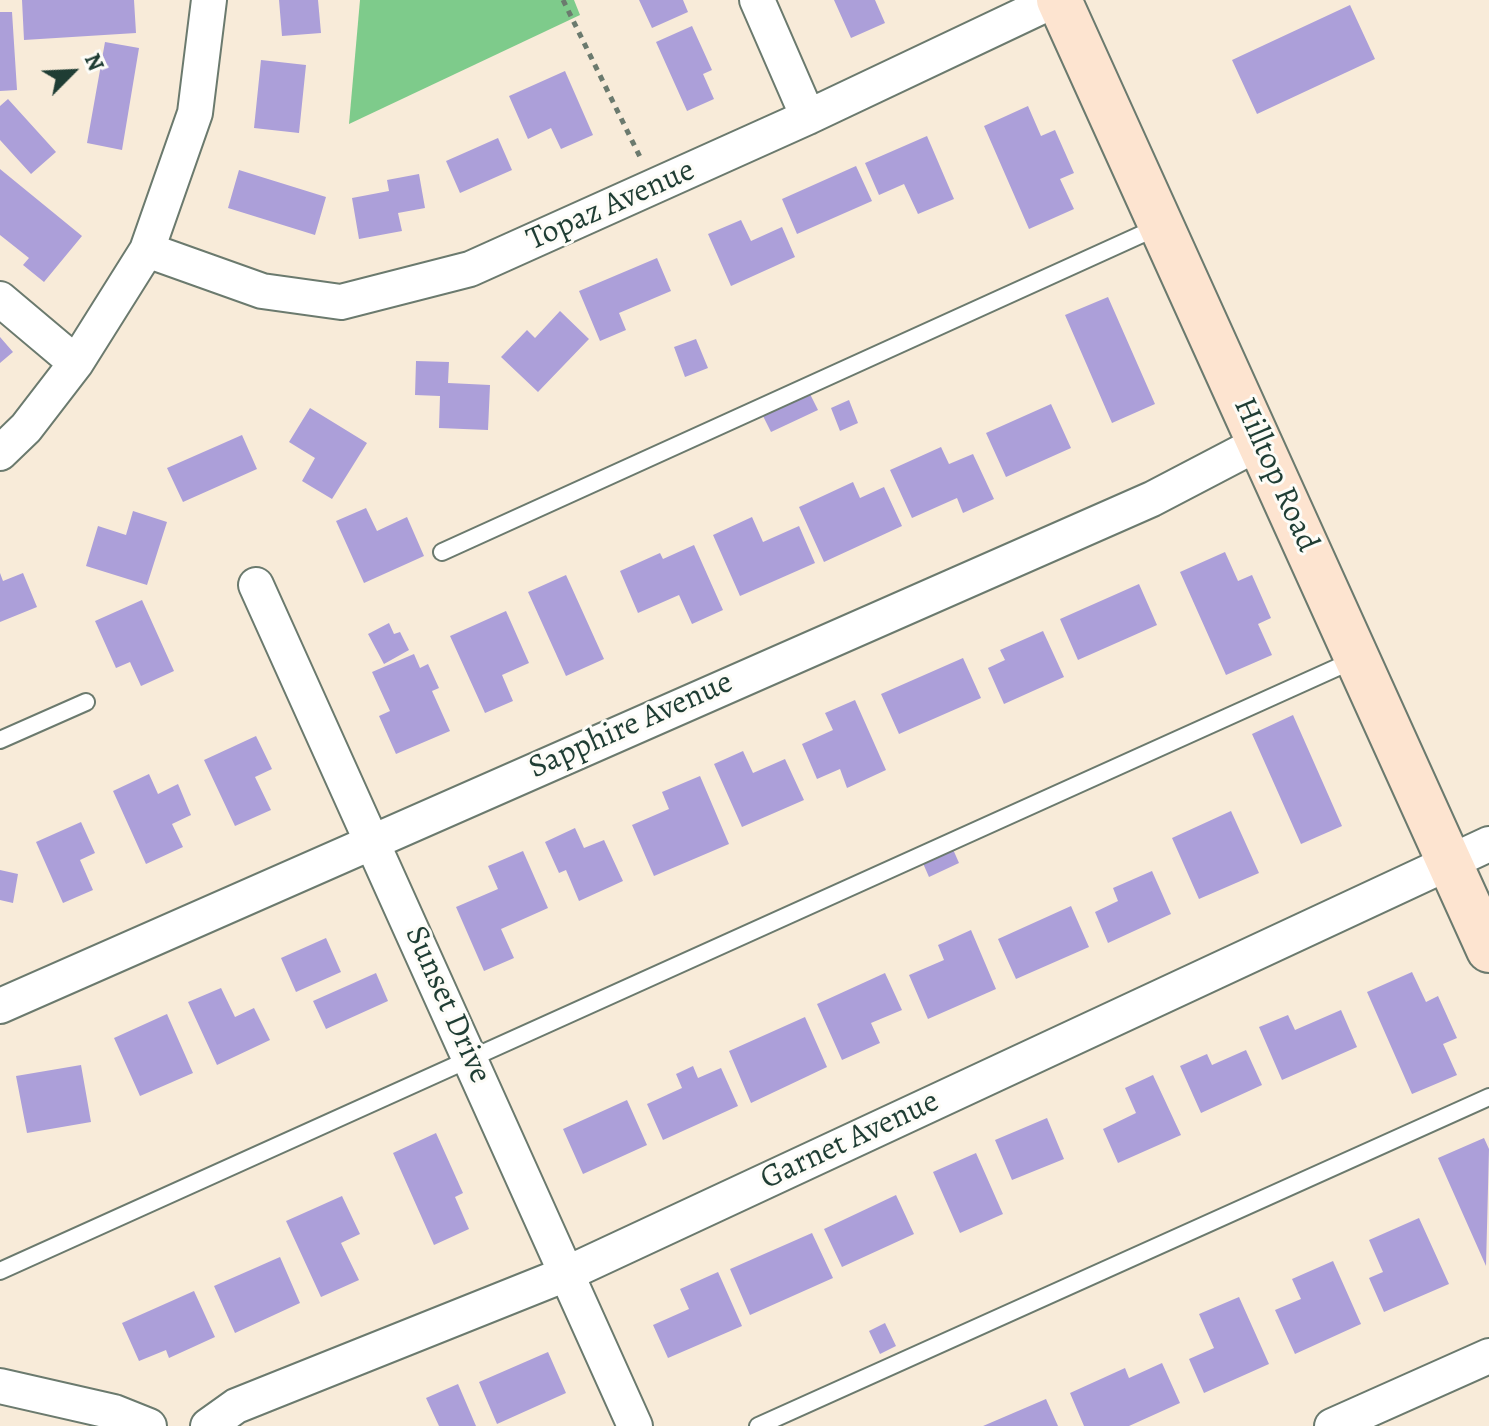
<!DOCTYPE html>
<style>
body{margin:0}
#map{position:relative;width:1489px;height:1426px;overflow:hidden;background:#f8ebd9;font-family:Alegreya,serif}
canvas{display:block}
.north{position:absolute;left:32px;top:32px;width:80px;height:80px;-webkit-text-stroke:6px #fdfcf7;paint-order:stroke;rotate:66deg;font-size:22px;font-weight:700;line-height:32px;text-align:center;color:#1f3d34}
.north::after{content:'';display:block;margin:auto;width:28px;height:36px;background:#1f3d34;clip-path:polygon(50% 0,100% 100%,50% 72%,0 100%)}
</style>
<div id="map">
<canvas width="1489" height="1426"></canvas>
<div class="north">N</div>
</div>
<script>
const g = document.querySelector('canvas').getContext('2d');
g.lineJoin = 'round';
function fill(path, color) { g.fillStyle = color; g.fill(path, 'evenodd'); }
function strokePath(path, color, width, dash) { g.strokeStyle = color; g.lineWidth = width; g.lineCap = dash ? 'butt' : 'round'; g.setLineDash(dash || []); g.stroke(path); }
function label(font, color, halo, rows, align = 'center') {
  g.font = font + ' Alegreya,serif'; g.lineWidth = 6; g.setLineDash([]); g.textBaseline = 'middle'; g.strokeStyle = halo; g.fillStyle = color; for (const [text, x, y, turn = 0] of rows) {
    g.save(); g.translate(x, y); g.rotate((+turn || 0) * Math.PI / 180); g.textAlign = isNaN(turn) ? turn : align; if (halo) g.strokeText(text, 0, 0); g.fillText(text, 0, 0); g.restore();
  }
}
fill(new Path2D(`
 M360,0H574L580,15L349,124Z`), '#7ecb8b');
fill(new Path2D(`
 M22,0H134L136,33L24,40Z
 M279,0H318L321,33L282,36Z
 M639,0H683L688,12L652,28Z
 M834,0H875L885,23L851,38Z
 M1350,5L1375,59L1257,114L1232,60Z
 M0,12H12L17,90L0,91Z
 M692,26L712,70L703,74L714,99L687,111L656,42Z
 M105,42L139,48L122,150L87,143Z
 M261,60L306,65L299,133L254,128Z
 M565,71L593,135L561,149L551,128L528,139L509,96Z
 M8,99L56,152L31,174L0,140V106Z
 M1028,106L1041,136L1055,130L1074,173L1060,179L1074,209L1029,229L984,126Z
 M927,136L954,199L918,214L904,184L879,195L865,163Z
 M498,138L512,170L460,193L446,161Z
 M856,166L872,201L797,234L782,199Z
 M0,169L82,236L44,282L23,265L29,258L0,235Z
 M239,170L326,197L315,235L228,208Z
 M419,174L425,208L398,213L402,231L359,239L352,198L389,191L387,180Z
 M741,220L751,241L782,227L795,257L731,286L708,234Z
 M657,258L671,291L619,313L626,330L600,341L579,291Z
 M1108,297L1155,404L1112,423L1065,315Z
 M560,311L589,339L538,392L501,357L527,330L535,338Z
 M0,337L13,352L0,363Z
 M696,339L708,368L685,377L674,347Z
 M416,361L449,362L448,383L490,385L488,430L439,428L440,396L415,395Z
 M809,392L818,410L771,432L762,414Z
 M849,400L858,423L840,431L831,408Z
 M1051,404L1071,448L1006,477L986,433Z
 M310,408L367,443L332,499L302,481L315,458L289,442Z
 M242,435L257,469L183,502L167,468Z
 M941,447L949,464L973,454L994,499L963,513L957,498L912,518L890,470Z
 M853,482L860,498L884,487L902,526L824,562L799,507Z
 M366,508L377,531L407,517L424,556L364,583L336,521Z
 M133,511L167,522L147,585L86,566L98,526L126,535Z
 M752,517L763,542L799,526L815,563L740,596L713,535Z
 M694,545L723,610L692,624L679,595L638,613L620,571L660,553L663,559Z
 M1225,552L1238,581L1252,575L1271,618L1258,624L1272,655L1226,675L1180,572Z
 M0,573L3,581L23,573L37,607L0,622Z
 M566,575L604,659L566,676L528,592Z
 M1139,584L1157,625L1078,660L1060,619Z
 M142,600L174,671L141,686L130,662L116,668L95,621Z
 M506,611L529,663L502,675L513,701L485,713L450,636Z
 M389,623L394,634L400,632L409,650L384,664L368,634Z
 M1043,631L1064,677L1004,704L988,668L1005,660L1000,650Z
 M414,654L420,668L428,664L439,688L432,691L450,731L396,754L379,716L390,711L372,672Z
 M963,658L981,698L899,734L881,694Z
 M855,700L886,770L847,788L840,769L817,779L802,744L833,730L825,713Z
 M1293,715L1342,826L1301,844L1252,734Z
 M256,736L272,769L255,777L271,810L235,826L204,760Z
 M743,751L753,773L785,759L804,800L742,827L714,764Z
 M149,774L158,794L178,784L191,815L172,824L183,847L146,864L113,791Z
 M700,776L729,844L654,876L632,825L669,809L662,792Z
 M1231,811L1259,873L1199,899L1172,838Z
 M81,822L95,853L80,860L93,890L63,903L36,842Z
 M575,828L584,848L604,840L623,881L579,901L566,870L559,873L545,842Z
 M952,847L959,863L929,877L922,861Z
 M523,851L548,908L501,929L514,958L484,971L456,907L498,889L488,866Z
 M0,870L18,874L13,903L0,900Z
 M1152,871L1171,914L1108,943L1095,912L1118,901L1113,888Z
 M1071,906L1089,947L1016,979L998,939Z
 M971,930L996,989L928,1019L909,975L944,960L938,945Z
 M326,938L341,972L296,992L281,958Z
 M1412,972L1426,1002L1438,996L1457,1038L1443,1044L1457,1075L1412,1094L1367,992Z
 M376,973L388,1001L326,1029L313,1001Z
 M885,973L902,1010L871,1023L880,1043L842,1060L817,1004Z
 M221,988L235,1017L254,1008L270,1040L217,1065L188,1002Z
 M1341,1010L1357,1047L1282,1080L1259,1027L1288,1015L1295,1030Z
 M167,1014L193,1073L140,1096L114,1038Z
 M805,1017L827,1067L751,1103L729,1051Z
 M1246,1050L1262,1085L1201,1113L1180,1066L1207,1054L1212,1065Z
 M81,1065L91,1122L27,1133L16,1076Z
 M693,1066L698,1078L721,1068L738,1106L663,1140L647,1104L682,1088L676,1074Z
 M1153,1075L1181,1135L1118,1163L1103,1129L1136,1113L1125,1088Z
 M627,1100L647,1145L583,1174L563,1129Z
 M1047,1118L1064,1159L1012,1180L995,1140Z
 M436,1133L463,1193L455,1197L469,1229L434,1245L393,1153Z
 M1484,1138L1489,1149L1486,1266L1438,1158Z
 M976,1153L1003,1214L960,1233L933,1172Z
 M896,1195L914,1234L842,1267L824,1229Z
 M342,1196L360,1234L341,1243L359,1280L321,1297L286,1221Z
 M1419,1218L1449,1284L1384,1312L1369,1278L1383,1272L1369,1240Z
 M812,1233L833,1278L750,1315L730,1269Z
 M280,1257L300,1303L235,1333L214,1286Z
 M1333,1261L1361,1324L1295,1354L1275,1310L1301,1299L1292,1279Z
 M718,1272L742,1326L668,1358L653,1325L689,1309L680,1289Z
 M194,1291L215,1337L169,1358L166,1350L139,1361L122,1323Z
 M1239,1297L1269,1364L1204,1393L1189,1359L1214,1348L1199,1314Z
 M885,1323L896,1346L880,1354L869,1331Z
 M548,1352L566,1393L497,1424L479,1382Z
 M1162,1363L1180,1403L1129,1426H1084L1070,1393L1125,1368L1129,1378Z
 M458,1384L476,1426H439L426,1398Z
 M1046,1399L1058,1426H983Z`), '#ac9fd9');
const lane = new Path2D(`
 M442,552L1160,226
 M0,740L86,702
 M0,1271L1356,659
 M758,1426L1489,1097`);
const street = new Path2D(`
 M757,0L808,117
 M147,250L262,291L341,302L470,269L808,117L1055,0
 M0,299L76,363
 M0,453L26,428L76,363L147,250L195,113L209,0
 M256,585L635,1426
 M0,1006L1152,499L1261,442
 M0,1386L114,1412L149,1426
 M208,1426L236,1406L566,1274L1489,844
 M1332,1426L1489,1356`);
const secondary = new Path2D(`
 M1059,0L1489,950`);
strokePath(lane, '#6b7a6e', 20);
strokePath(street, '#6b7a6e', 38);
strokePath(secondary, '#6b7a6e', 48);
strokePath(new Path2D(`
 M563,0L642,161`), '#6b7a6e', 5, [6, 6]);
strokePath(lane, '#fff', 16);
strokePath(street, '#fff', 34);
strokePath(secondary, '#fde4d0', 44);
label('32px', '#1f3d34', '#fdfcf7', [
 ["Topaz Avenue",611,206,-24],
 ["Hilltop Road",1275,475,66],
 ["Sapphire Avenue",631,726,-24],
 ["Sunset Drive",447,1005,66],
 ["Garnet Avenue",850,1141,-25]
]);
</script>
